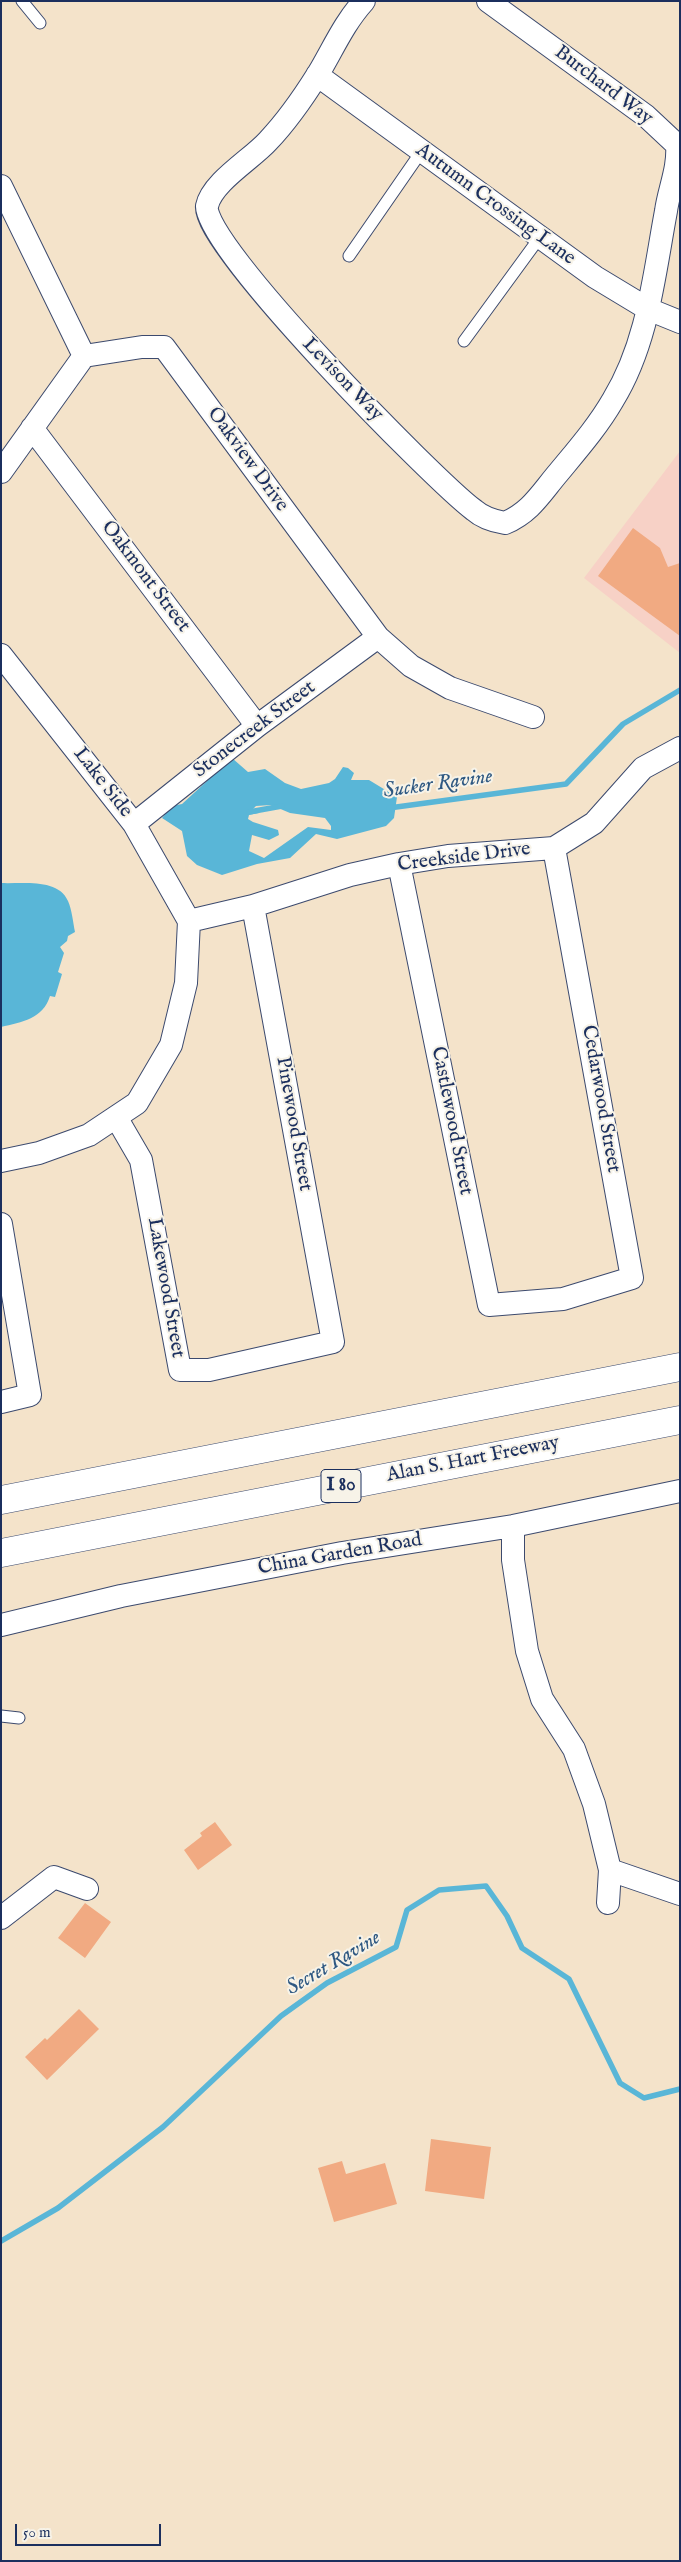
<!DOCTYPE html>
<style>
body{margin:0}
#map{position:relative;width:681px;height:2562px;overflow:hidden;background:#f4e3ca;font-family:"IM FELL English",serif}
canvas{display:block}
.frame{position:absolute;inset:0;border:2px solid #1b2f5e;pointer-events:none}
.scale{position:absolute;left:15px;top:2524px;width:146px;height:22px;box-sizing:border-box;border:2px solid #1b2f5e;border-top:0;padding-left:6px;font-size:15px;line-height:18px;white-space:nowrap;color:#1b2f5e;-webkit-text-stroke:4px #f7f3e8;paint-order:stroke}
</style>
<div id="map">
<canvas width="681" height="2562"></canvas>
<div class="frame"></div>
<div class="scale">50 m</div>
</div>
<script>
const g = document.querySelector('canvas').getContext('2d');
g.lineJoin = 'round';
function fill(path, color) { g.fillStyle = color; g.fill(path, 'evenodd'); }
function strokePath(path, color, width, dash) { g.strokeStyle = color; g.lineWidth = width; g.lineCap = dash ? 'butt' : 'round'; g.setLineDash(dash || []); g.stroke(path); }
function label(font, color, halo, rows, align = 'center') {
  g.font = font + ' "IM FELL English",serif'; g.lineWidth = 4; g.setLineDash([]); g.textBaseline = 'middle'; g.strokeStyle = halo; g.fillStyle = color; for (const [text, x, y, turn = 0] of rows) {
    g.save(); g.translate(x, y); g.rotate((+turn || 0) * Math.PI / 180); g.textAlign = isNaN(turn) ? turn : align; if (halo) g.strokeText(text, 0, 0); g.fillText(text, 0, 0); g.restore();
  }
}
fill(new Path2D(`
 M680,451V653L584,578Z`), '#f7d1c6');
fill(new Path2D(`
 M232,758L248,772L265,769L285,783L301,789L329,783L335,779L343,767L348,768L354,773L351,780H369L397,797L394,818L386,826L337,839L316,834L290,858L257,864L222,875L197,865L187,856L182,831L162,818L172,806L182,804ZM271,805L290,813L325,818L331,826V830L308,827L264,858L249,851L252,835L269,840L279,835L278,830L253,822L248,819L249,815L259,813L253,809L256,806Z
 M1,883C23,884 58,878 68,901C72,910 73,922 75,932L68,936L67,941L60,947L64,953L58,972L62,974L55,997L50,996C43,1019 22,1022 1,1027Z`), '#59b6d7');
strokePath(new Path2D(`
 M389,808L566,784L623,724L680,690
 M249,812L282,806
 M1,2241L58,2208L163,2127L281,2016L327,1983L396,1947L407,1910L439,1890L486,1886L507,1916L522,1948L569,1979L620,2083L644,2098L680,2089`), '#59b6d7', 5.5);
fill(new Path2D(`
 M633,528L660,548L668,567L680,563V636L598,576Z
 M215,1822L232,1845L198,1870L184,1850L202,1836L200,1833Z
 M85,1903L111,1922L85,1958L58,1938Z
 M79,2009L99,2029L47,2080L25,2057L45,2038L47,2040Z
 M431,2139L491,2147L484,2199L425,2191Z
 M342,2161L346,2174L385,2163L397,2204L334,2222L318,2168Z`), '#f1aa82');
const lane = new Path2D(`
 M22,1L40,23
 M349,256L421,152
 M464,341L540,237
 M1,1716L19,1718`);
const street = new Path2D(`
 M364,1C344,23 333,49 318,74C303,98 287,121 268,141C252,159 212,182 207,206C200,243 435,481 474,510C483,518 493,521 505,523C531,512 541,493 559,472C578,449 598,426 613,400C648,343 654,275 666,211C669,189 679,168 677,145L646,116L488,1
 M317,75L595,277L648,309L680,322
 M1,186L84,356
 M32,428L257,726
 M1,472L84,356L142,347H164L378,637L411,666L450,688L533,717
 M1,655L134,824L189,921
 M134,824L257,726L378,637
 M399,864L489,1305L563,1299L632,1278L554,848
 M189,921L253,906L350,875L399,864L448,856L554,848L594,823L643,768L680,748
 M116,1117L141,1160L180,1370H209L333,1342L253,906
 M1,1161L39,1153L89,1135L137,1103L171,1045L186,983L189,921
 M1,1224L30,1395L1,1402
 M513,1526V1560L527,1651L542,1699L574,1749L594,1804L610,1870L608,1903
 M1,1625L121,1596L342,1553L513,1526L680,1491
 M610,1870L680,1894
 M1,1918L54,1877L87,1889`);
const highway = new Path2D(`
 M1,1500L680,1367
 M1,1553L680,1420`);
strokePath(lane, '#3c4a6e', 13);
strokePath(street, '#3c4a6e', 24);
strokePath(highway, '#3c4a6e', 29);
strokePath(lane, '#fff', 11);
strokePath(street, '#fff', 22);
strokePath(highway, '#fff', 28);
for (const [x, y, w] of [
 [341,1486,40]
]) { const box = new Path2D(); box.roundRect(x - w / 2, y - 16.5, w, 33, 4); g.fillStyle = '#f7f3e8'; g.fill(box); strokePath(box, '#1b2f5e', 1); }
label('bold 19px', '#1b2f5e', null, [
 ["I 80",341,1486]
]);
label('20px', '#1b2f5e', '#f7f3e8', [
 ["Burchard Way",603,86,37],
 ["Autumn Crossing Lane",495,205,36],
 ["Levison Way",342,380,46],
 ["Oakview Drive",247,460,54],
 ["Oakmont Street",145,577,53],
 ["Stonecreek Street",255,730,-37],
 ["Lake Side",102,783,52],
 ["Creekside Drive",464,858,-7],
 ["Cedarwood Street",600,1099,80],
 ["Castlewood Street",451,1121,79],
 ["Pinewood Street",293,1124,80],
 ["Lakewood Street",165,1288,80],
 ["Alan S. Hart Freeway",473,1460,-11],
 ["China Garden Road",340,1555,-10]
]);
label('italic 21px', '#2e5882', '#f7f3e8', [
 ["Sucker Ravine",438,785,-8],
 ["Secret Ravine",334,1964,-31]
]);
</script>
